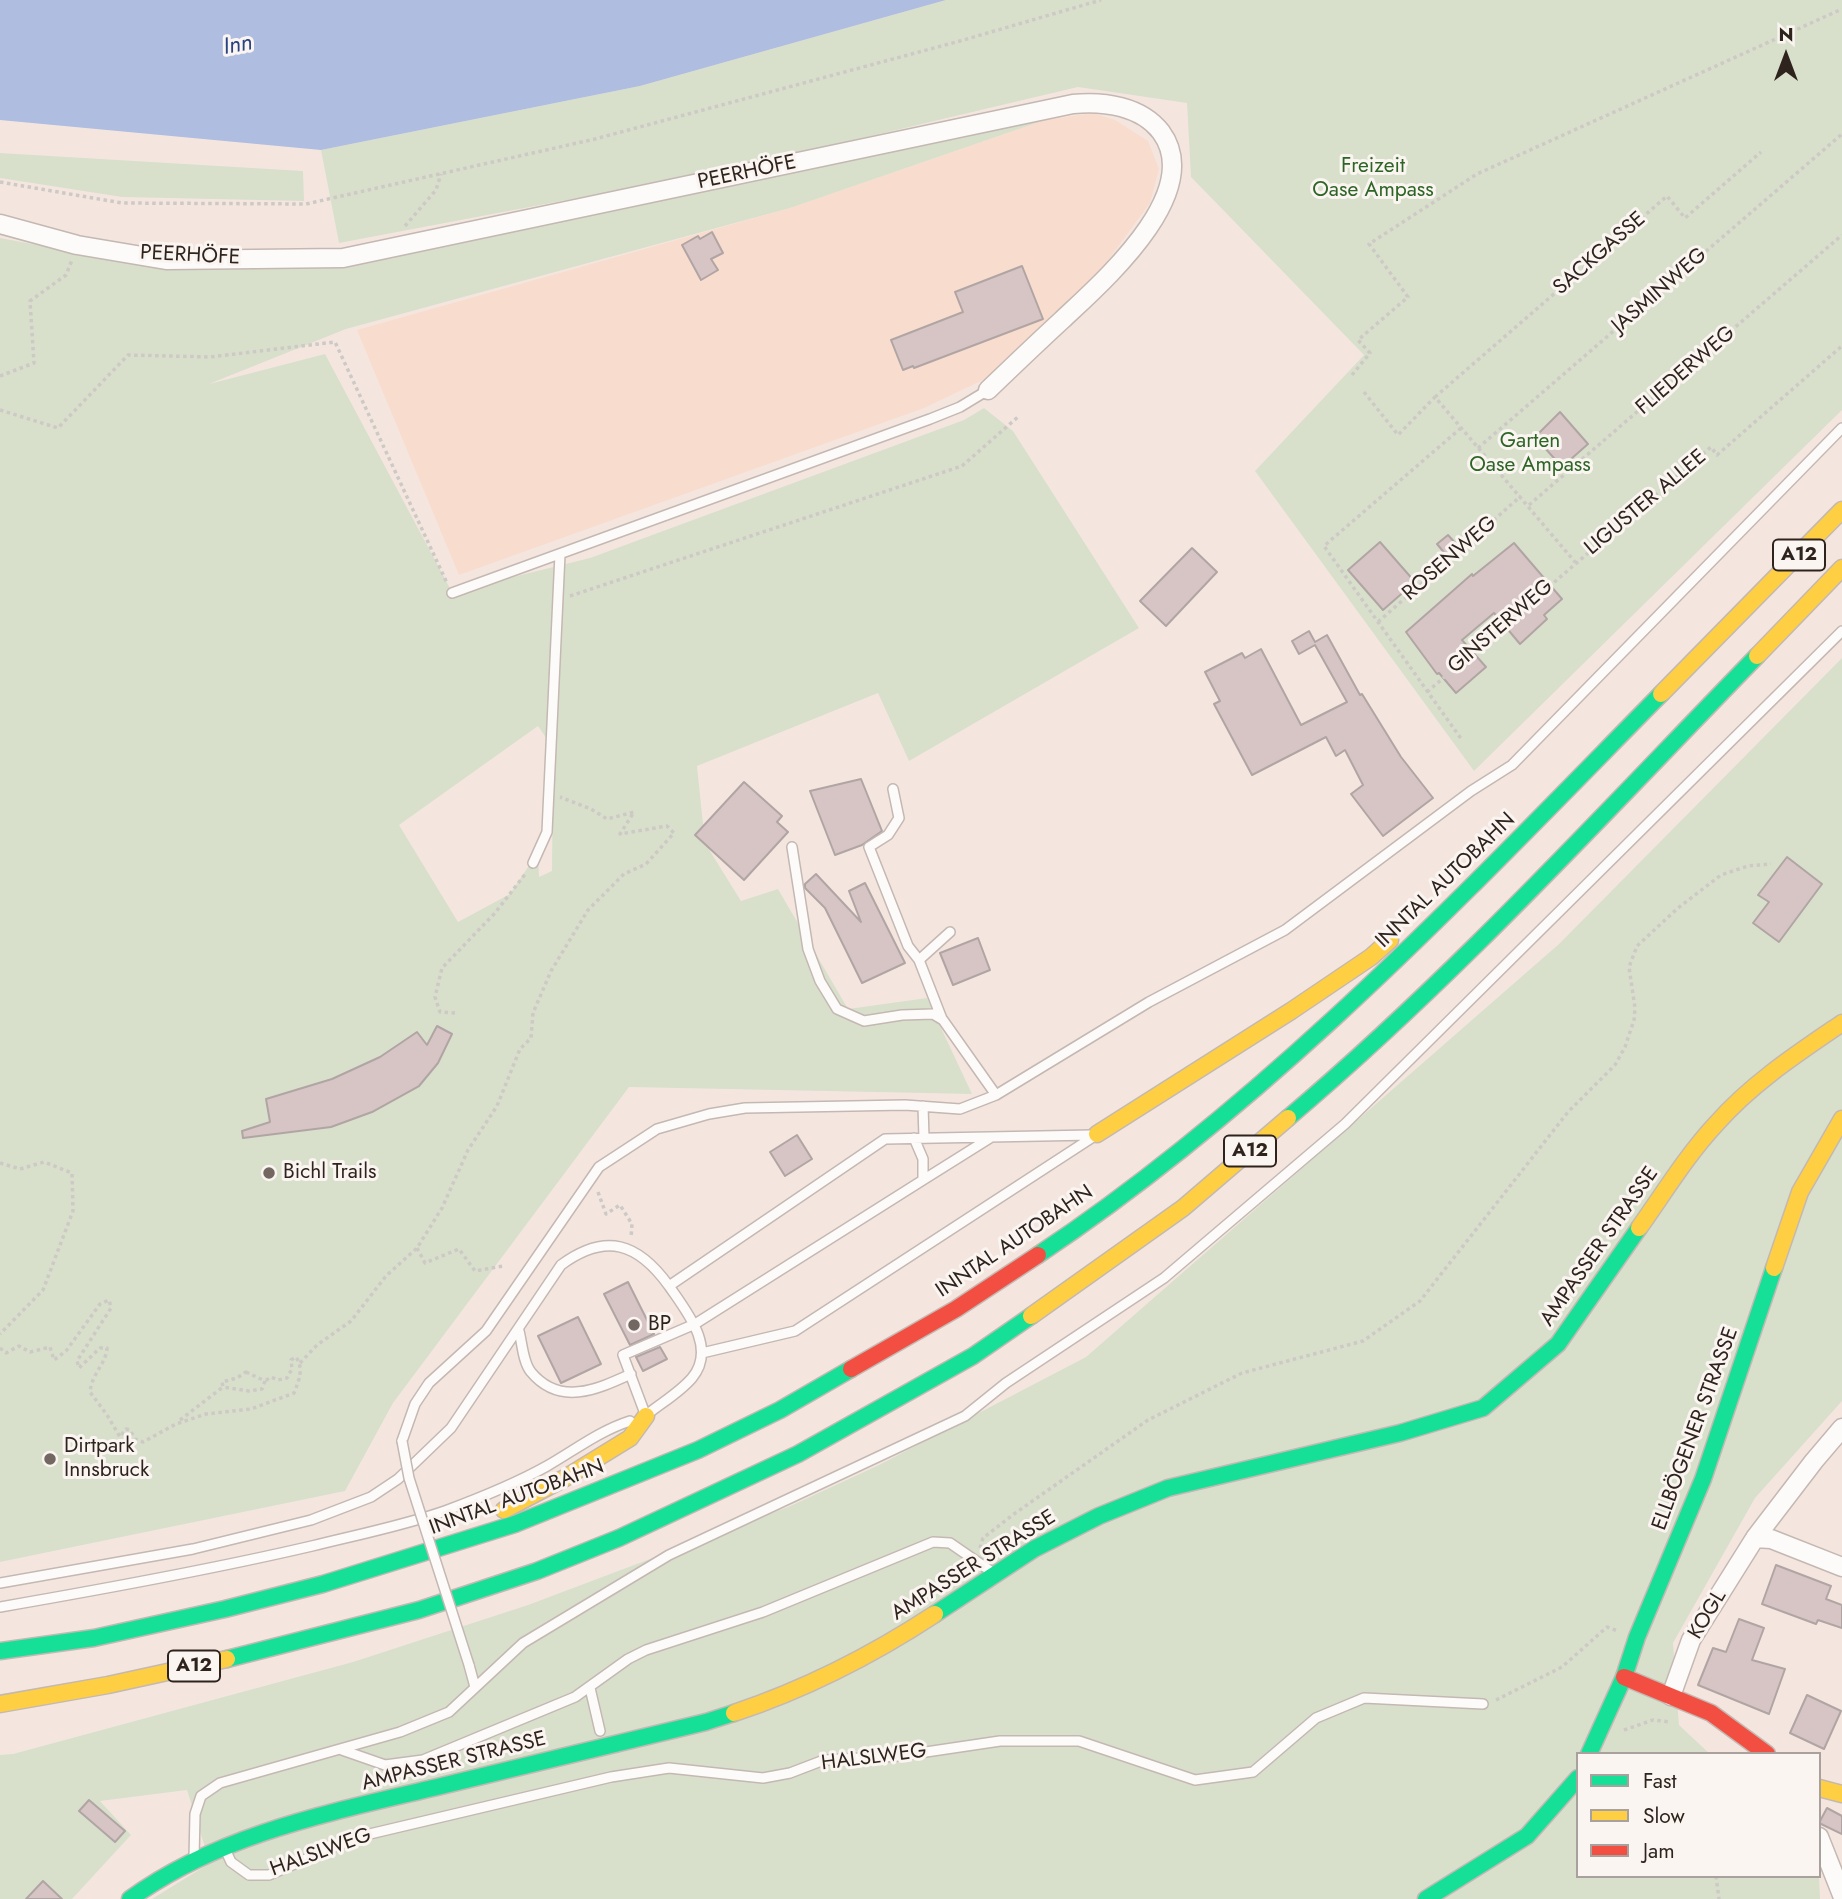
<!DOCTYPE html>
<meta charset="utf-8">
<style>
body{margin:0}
#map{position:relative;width:1842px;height:1899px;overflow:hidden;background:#f4e6df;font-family:Jost,sans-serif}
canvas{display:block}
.legend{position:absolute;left:1576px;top:1752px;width:245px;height:126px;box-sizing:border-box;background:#fbf5f2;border:2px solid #a9a19d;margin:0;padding:9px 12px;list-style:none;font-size:21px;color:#2e231d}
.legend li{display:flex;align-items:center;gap:14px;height:35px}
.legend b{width:35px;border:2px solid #a9a19d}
.north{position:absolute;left:1751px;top:21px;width:70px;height:70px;-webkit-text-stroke:5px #fbf5f2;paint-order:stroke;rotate:0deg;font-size:19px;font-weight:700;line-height:28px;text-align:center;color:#2e231d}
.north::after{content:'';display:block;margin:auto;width:24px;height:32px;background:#2e231d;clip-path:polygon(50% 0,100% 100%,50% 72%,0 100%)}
</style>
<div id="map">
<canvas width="1842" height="1899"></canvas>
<ul class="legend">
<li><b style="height:9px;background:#16e098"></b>Fast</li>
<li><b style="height:9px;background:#ffcf43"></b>Slow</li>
<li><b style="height:9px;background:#f24e42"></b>Jam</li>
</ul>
<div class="north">N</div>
</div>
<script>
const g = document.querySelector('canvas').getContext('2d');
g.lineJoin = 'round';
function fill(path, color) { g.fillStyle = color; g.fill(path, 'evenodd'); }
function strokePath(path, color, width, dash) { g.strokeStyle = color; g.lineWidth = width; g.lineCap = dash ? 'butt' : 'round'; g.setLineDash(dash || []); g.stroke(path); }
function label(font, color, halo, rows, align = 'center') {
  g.font = font + ' Jost,sans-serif'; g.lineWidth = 6; g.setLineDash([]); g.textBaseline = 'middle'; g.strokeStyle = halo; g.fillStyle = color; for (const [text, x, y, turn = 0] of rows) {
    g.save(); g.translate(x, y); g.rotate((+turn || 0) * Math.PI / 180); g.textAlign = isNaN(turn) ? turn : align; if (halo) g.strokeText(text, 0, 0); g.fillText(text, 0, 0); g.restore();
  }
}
fill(new Path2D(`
 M1093,113L1115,120L1148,141L1159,169L1150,203L1089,286L1000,372L924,408L459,575L357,330L790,208L1045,120Z`), '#f8dcce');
fill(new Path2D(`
 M946,0H1842V410L1474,771L1255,471L1364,355L1191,177L1187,103L1078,87L736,168L339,243L321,150L640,86Z
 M1045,120L790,208L346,329L209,384L325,354L452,592L590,558L964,420L984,408L1013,431L1139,628L909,761L878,693L697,766L705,843L741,901L778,889L848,1009L927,998L972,1094L629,1087L393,1403L345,1491L0,1562V238L166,269L343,266ZM538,726L553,748L552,871L539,877L538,852L510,894L458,922L399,825Z
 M0,153L303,171L304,201L122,197L0,178Z
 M1842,658V1401L1755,1498L1673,1643L1679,1725L1710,1754H1578V1876H1819L1820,1899H152L210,1863L187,1790L100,1801L131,1835L72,1899H0V1755L13,1754L353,1662L528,1605L788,1507L879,1465L1086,1357L1559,944Z`), '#d8e0cc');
fill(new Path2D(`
 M0,0H946L640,86L321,150L0,120Z`), '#afbde0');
const building = new Path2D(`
 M712,232L723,253L711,259L718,270L701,280L682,245L698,236L700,239Z
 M1022,266L1043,319L914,368L913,366L903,370L891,340L963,312L955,292Z
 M1560,412L1588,444L1562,467L1535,437Z
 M1448,535L1458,546L1447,556L1437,544Z
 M1380,542L1415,582L1383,610L1348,570Z
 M1514,543L1562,599L1544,615L1547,619L1520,644L1494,613L1462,640L1486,667L1456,693L1439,673L1437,674L1406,632L1472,574L1473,576Z
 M1192,548L1217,572L1166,626L1140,601Z
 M1309,631L1315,642L1327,635L1360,695L1362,694L1401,757L1433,798L1383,836L1351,794L1363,785L1345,750L1336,756L1326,737L1252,775L1214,704L1220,701L1205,672L1242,653L1245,658L1261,649L1301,725L1347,702L1315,645L1299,654L1292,641Z
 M861,779L882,831L862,845L835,855L810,791Z
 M744,782L782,816L777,822L788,832L744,880L695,835Z
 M1787,857L1822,884L1779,942L1753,923L1769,902L1758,895Z
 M816,874L861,922L849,891L865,883L905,963L862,983L825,908L805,888V884Z
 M978,938L990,970L953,985L940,953Z
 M437,1026L452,1034L438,1063L419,1086L372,1112L331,1127L243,1138L242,1131L270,1122L266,1099L332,1079L380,1057L417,1032L427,1045Z
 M797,1135L812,1159L785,1176L770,1152Z
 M628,1282L654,1334L630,1345L604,1294Z
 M578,1317L601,1364L561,1383L538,1336Z
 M660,1347L667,1359L643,1371L636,1357Z
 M1776,1565L1831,1586L1826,1599L1842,1605V1628L1818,1620L1816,1624L1762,1604Z
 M1739,1619L1764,1628L1752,1660L1785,1669L1769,1714L1698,1685L1713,1648L1726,1652Z
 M1807,1695L1841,1711L1824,1749L1790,1733Z
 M89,1800L125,1831L115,1842L79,1811Z
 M1827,1808L1842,1816V1834L1819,1823Z
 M43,1881L62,1899H26Z`);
fill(building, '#d7c5c6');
strokePath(building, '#b1a5a4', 2);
const lane = new Path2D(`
 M452,593L930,419L960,407L988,390
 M893,789L899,818L888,835L869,847L908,946L919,960L942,1019
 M792,847L808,949L820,981L837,1009L864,1021L902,1015L933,1014L943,1020L996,1095
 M533,863L547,832L560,554
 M919,960L950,932
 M923,1106L924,1138
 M923,1180L990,1138
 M519,1331C522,1342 523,1363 531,1372C560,1407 598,1389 631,1374
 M702,1353L795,1331L1093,1137
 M644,1411L623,1355L695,1324L923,1180V1159L914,1138
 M649,1413C663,1402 680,1392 692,1378C717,1348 687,1312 669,1286L885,1139L1092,1135
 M402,1441L415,1404L429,1383L486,1331L599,1167L657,1129L709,1114L745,1108L905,1105L960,1109L996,1095L1149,1002L1285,930L1471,791L1512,765L1842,428
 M0,1583L193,1549L311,1520L371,1497L398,1479L451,1428L561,1265C606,1232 638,1243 669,1286
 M0,1607C104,1589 209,1570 312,1546C356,1535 402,1526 445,1511C480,1498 515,1484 547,1466C575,1450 599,1431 630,1421
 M469,1665L475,1687
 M590,1688L600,1731
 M342,1750L385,1765L423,1760L575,1697L628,1659L646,1650L763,1612L933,1542L950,1543L992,1572
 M225,1849L231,1862L249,1875H269L357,1837L611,1777L669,1768L763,1778L790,1773L824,1760L899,1756L1000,1741H1079L1195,1780L1253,1772L1316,1718L1364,1698L1483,1704
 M194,1858L195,1814L201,1796L220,1783L400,1732L449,1712L523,1643L669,1555L965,1416L1006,1383L1164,1278L1345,1124L1842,631`);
const street = new Path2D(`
 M0,224L77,245L166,260L343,258L1073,104C1104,101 1141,106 1161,132C1206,193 1101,283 1062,320C1037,343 1013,366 988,390
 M1755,1538L1771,1539L1842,1567
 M1671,1696L1691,1640L1755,1538L1814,1461L1842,1428
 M1819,1837L1842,1895`);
const fast = new Path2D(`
 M1288,1118C1456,976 1604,813 1757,656
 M1038,1255C1271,1100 1465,893 1661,694
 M935,1614L1034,1549L1099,1516L1168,1488L1400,1433L1483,1408L1558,1344L1639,1228
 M0,1651L94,1638L225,1609L323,1584L515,1524L698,1450L780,1410L851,1369
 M227,1659L419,1610L537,1571L619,1538L798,1454L973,1356L1031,1316
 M1589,1754L1624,1677L1637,1637L1703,1479L1774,1268
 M130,1899C219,1834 332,1812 437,1787C527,1765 616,1744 706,1722L734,1713
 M1426,1899L1527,1836L1578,1778`);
const slow = new Path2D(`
 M1757,656L1842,568
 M1661,694L1842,510
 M1097,1134L1291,1011L1371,957L1390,940
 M1639,1228C1664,1193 1687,1155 1716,1124C1752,1083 1798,1053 1842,1023
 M1774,1268L1800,1192L1842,1119
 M1031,1316L1183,1208L1288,1118
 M504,1510L565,1478L630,1438L646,1416
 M0,1704L108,1685L227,1659
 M734,1713C806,1689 871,1656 935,1614
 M1819,1788L1842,1794`);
const jam = new Path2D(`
 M851,1369L956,1309L1038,1255
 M1624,1677L1711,1713L1767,1754`);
strokePath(lane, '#c4b8b2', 12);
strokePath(street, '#c4b8b2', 21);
strokePath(fast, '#c4b8b2', 19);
strokePath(slow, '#c4b8b2', 19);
strokePath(jam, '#c4b8b2', 19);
strokePath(new Path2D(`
 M0,182L122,203L306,204L595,139L960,41L1101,0
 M405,226L436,190L441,174
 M1352,375L1370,353L1358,340L1408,297L1369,244L1477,174L1842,9
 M0,376L34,363L30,301L66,275L72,260
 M1364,392L1398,435L1435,397L1575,562
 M1435,397L1667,196L1685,218L1761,152
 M0,410L58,428L128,355L210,357L335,342L447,583
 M1461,428L1324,546L1462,740
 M1478,448L1842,134
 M1529,505L1842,235
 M570,596L962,466L1019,416
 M1378,622L1521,496
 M1427,692L1711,447L1717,455L1842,346
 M455,1013L440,1012L435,997L442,968L495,913L526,873
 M0,1163L20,1169L44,1162L72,1173L73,1211L43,1290L0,1334
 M598,1192L606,1214L620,1205L632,1224L631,1238
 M417,1248L425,1263L459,1249L475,1271L503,1266
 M0,1348L6,1353L19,1346L30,1352L50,1347L54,1360L66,1351L100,1304L109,1300L111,1308L77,1361L79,1368L100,1348H107C106,1364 92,1373 90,1392L107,1415L120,1437L126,1429L130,1430L135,1439L143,1442L176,1424L206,1414L251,1409L294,1393C299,1380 304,1369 296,1357L291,1360L292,1369L287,1378L278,1380L271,1377L265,1381
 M300,1363L317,1345L351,1321L386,1276L417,1248L442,1208L468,1150L497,1106L520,1049L531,1038L533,1013L551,971L588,910L624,874L646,864L674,833L667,826L620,834L634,812L607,819L591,809L560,797
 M246,1372L265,1381L262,1389L249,1391L223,1387L222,1382L237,1378Z
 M180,1420L223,1387
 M980,1548L983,1538L1014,1514L1148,1420L1242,1373L1363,1341L1420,1301L1568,1112L1615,1065L1625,1047L1634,1020L1635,1008L1629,967L1637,946L1678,908L1721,875L1748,866L1771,864
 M1496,1700L1562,1667L1607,1627L1618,1631
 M1624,1730L1653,1720L1671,1722
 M1716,1876L1719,1899`), '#cdc9c5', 3.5, [3.5, 3.5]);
strokePath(lane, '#fdfbfa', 9);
strokePath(street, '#fdfbfa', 18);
strokePath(fast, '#16e098', 16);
strokePath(slow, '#ffcf43', 16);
strokePath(jam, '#f24e42', 16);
const laneBridge = new Path2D(`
 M402,1441L409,1478L469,1665`);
strokePath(laneBridge, '#c4b8b2', 12, []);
strokePath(laneBridge, '#fdfbfa', 9);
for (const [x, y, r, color] of [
 [269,1173,7,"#736761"],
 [634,1325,7,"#736761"],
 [50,1459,7,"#736761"]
]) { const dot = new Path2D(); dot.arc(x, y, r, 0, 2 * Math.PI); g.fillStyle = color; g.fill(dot); strokePath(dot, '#fbf5f2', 2.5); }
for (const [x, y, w] of [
 [1799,555,52],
 [1250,1151,52],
 [194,1666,52]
]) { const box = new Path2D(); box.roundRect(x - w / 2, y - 15.5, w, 31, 5); g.fillStyle = '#fbf5f2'; g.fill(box); strokePath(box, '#2e231d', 2); }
label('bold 19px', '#2e231d', null, [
 ["A12",1799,555],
 ["A12",1250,1151],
 ["A12",194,1666]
]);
label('21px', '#2d6526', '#fbf5f2', [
 ["Freizeit",1373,167],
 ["Oase Ampass",1373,191],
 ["Garten",1530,442],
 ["Oase Ampass",1530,466]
]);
label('21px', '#2e231d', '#fbf5f2', [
 ["PEERHÖFE",747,173,-12],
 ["SACKGASSE",1600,254,-41],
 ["PEERHÖFE",190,256,3],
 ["JASMINWEG",1660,291,-41],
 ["FLIEDERWEG",1686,371,-41],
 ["LIGUSTER ALLEE",1646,503,-40],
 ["ROSENWEG",1450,559,-41],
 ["GINSTERWEG",1501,627,-41],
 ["INNTAL AUTOBAHN",1446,881,-44],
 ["INNTAL AUTOBAHN",1015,1242,-34],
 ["AMPASSER STRASSE",1600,1247,-55],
 ["ELLBÖGENER STRASSE",1696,1429,-70],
 ["INNTAL AUTOBAHN",517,1498,-20],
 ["AMPASSER STRASSE",974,1566,-32],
 ["KOGL",1708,1615,-59],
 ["HALSLWEG",874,1758,-7],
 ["AMPASSER STRASSE",454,1762,-14],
 ["HALSLWEG",321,1853,-20]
]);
label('21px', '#2e231d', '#fbf5f2', [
 ["Bichl Trails",283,1173],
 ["BP",648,1325],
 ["Dirtpark",64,1447],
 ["Innsbruck",64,1471]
], 'left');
label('italic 23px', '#274382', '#fbf5f2', [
 ["Inn",238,46,-10]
]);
</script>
